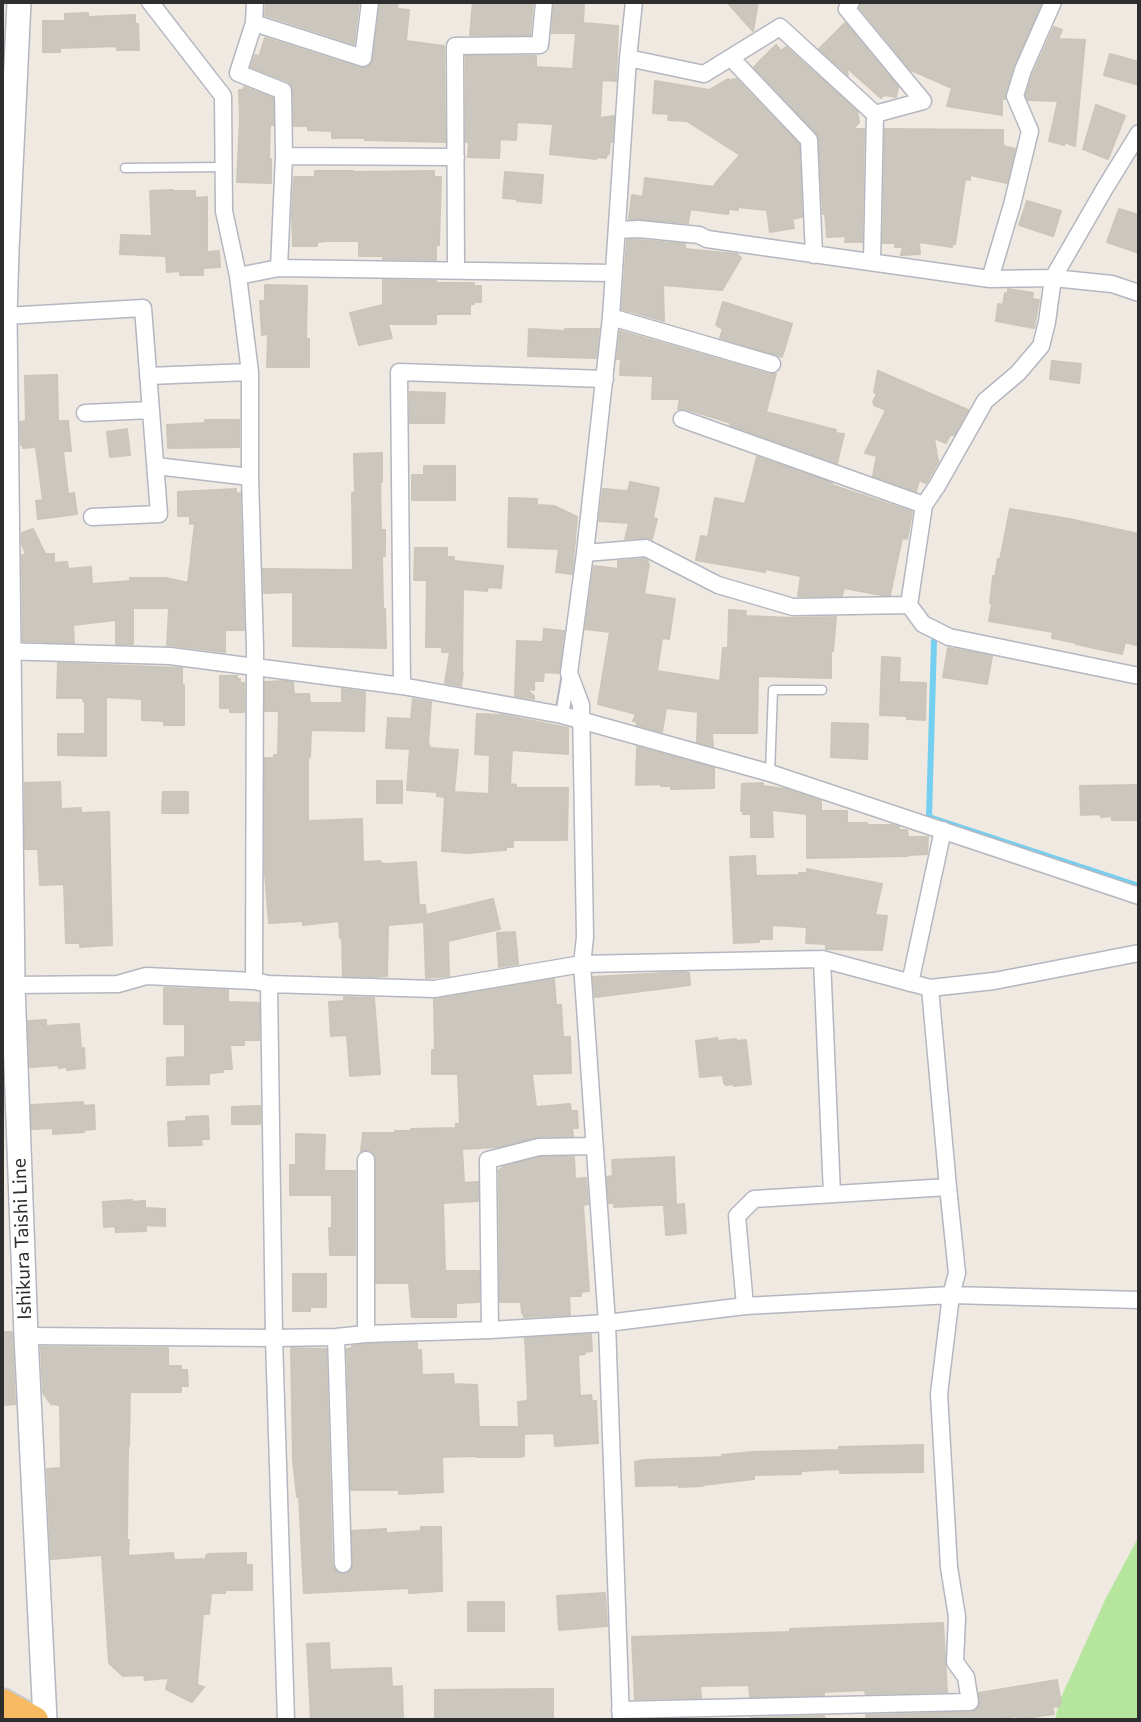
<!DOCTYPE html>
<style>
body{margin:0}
#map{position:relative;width:1141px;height:1722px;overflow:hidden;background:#efe9e1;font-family:Commissioner,sans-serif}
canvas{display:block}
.frame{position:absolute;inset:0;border:4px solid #2e2e2e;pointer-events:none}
</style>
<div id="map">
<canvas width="1141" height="1722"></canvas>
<div class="frame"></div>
</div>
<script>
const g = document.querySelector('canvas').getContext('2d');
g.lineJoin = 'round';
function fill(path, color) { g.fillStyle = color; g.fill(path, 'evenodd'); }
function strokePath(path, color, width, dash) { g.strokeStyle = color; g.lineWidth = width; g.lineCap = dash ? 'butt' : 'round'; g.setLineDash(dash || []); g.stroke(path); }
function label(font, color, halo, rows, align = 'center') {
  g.font = font + ' Commissioner,sans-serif'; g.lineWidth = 7; g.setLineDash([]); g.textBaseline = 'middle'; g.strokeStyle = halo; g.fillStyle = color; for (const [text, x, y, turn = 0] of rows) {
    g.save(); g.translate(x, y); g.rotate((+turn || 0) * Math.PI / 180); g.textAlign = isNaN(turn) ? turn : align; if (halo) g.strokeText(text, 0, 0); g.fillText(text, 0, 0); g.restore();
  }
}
fill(new Path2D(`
 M1139,1536V1720H1055L1059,1702L1105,1600Z`), '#b6e59e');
strokePath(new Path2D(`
 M934,641L929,817L1139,886`), '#75cff0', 6);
const building = new Path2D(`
 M266,2H359L354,44L265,15Z
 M380,2H398L397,9L409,10L406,41L444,46L445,142L365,140V138H332V131L308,130V126H294L293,91L291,84L287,81L251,67L255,55L259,57L265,38L360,68H367L371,64L373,59Z
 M473,2H533L530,35H470Z
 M554,2H584L583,23L618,26L616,81L602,80L600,118L614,116L612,142H610L609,154H607L606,158L597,157L596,159L550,154L553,124L517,122L516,140L500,139L499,158L468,157L469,142H466V56H536V67L573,69L576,33H552Z
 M727,2H758L753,31Z
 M861,2H1042L1013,67L1005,93V99H1002V115L947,106L952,88L911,70L860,8Z
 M88,13V17L135,15V24H138L139,50H117V46L60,48V52H43V21H65V14Z
 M845,23L898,87L896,97L884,95L881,98L846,67L848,75L819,49Z
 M1054,27L1062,30L1058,39L1085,40L1075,146L1065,142L1064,145L1049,141L1058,101L1028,100L1026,95L1033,74Z
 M776,45L781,51L786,47L857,111L859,122L853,129H864L862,242H845L846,236L827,237L825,213L823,214L819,140L817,134L754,67Z
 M1110,54L1139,62V85L1104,75Z
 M728,79L730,81L733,79L735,80L736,79L799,144L802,217L792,219L794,228L770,232L767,210L738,207V210L729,209L728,214L688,209L690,211L688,223L629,219L632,195L643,197L645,178L714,187L715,184L740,155L687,121L668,120L669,114L653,113L655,81L709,90Z
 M244,87L273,98V125H270L269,159H271V183L237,182L240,119L239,90H243Z
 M1096,105L1125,116L1108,159L1083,149Z
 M885,129L1003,130V146L1015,149L1007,183L970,175V180L965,179L955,244H953L952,247L919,242L920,254L901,255L903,247H895V243H883Z
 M315,171H353V172L434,171V177H441L439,245L436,244V260L383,259V256H359V241H328L317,242V246H293L292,215L294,177H315Z
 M505,172L543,175L541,203L517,201L518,199L503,198Z
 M173,190V191H195V198L207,197V252L219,251L220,267L203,268V275H180V271L167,272L166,256L120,254L121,235L152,236L150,191Z
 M1027,201L1061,211L1053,236L1019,225Z
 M1119,209L1139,215V253L1107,242Z
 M627,240H639L685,244V249L737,254L741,258L722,290L663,285L664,321L622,309Z
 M383,280L436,281V283H474V286H481V302H474V304H470V314H436V324H388L392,338L359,345L350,313L383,305Z
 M265,285L307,286L306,339H309V367H267L268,334L262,335L260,301H265Z
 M1008,289L1033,293L1032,299L1039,300L1034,328L996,321L998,304L1003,305L1005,293L1008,294Z
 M723,302L792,324L782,357L720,338L723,329L716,325Z
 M529,329L565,331V329H599L596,358L528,356Z
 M620,331L769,374H776L766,412L836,430L835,433L844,434L837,463L730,425L731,423L686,409H678L680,399H652L653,376L620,375L621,359H617Z
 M1052,361L1081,364L1079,383L1050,379Z
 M878,371L968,410L954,435H950L946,443L934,438L938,462L926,483L919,480L916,491L873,476L877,456L865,453L886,410L874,405L875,403L873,402L877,394L874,392Z
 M57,375L58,421H68L71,451H63L68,494L74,493L77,514L38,519L36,501L43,500L36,447L23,448V445H21L20,422L26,421L25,376Z
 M410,392L445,393L444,423H410Z
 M205,420H239V447L168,448L167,425L205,423Z
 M127,429L130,455L110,457L107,432Z
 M382,453V482H380L381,530H385V556H382L383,609H385L386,648L293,646V592L264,593L263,569L353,570L352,493L355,492L354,454Z
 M757,457L832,483V485L912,512L907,539L902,538L890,595H881L844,588L842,596H798L801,576L765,569V572L696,560L701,536L708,537L715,498L745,504Z
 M424,466H455V500H412V475H424Z
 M630,482L659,488L653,518L657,519L652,539L645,538L625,539L629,523L599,521L603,489L628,491Z
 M236,489V494L240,493L244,630H225V652L167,645L169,608H133V644H116V620L73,625L74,643L23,641L22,555H26L22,544V533L33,529L45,554H54V563L67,562L68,569L91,567L92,584L130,581V578H166L188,583L195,523L190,524V516H178V492Z
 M509,498L537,499V505L554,506L577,517L572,574L556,572L559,549L508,547Z
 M1010,509L1069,519L1139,534V646L1125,642L1122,654L1076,644V643L1052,638L1053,632L989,621L992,604L990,603L993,576L995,577L998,559L1000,560Z
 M415,548H447V557H454V561L503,566L501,588L488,587L487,591L463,589L462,672H463L461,686L445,683L450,652H442V647H426L427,580H414Z
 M644,559L648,561L647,563L649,564L644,594L675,599L669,639L662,638L657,671L720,681L723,648H728L729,610L746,611L745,616L793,618L836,617L833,651H831V678L758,676L757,733H712L713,746L697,742L698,712L666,708L662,732L637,725V722L633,721L636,714L598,704L610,632L585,629L594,566L618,569V561Z
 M544,629L564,631L559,673L544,672L543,681H534V690L525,688L534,696V699L515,696L517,641L543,642Z
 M948,648L992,656L987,684L943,677Z
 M882,657L900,658L899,682L926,683L925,720L907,719V716L880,715Z
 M58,663L182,668V685H184V725H164V721L142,720V699L106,697V756L58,755V734H85V701H83V698H57Z
 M220,676H237V679H240V683H244V712H230V708H220Z
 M284,681L293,682L294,694H309L310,703H342V689L365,692L364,731L311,730L310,757H308V821L362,819L363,862L380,861V863L388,864L416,862L419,905H425L426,915L493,899L500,929L448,941L449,976L426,978L424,922L388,925L387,976L372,977L343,976L342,938H340L339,921L303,925V921L269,923L265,873V758H274V755H278L279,711H265V682Z
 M413,699L431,702L428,746H430L429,748L458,750L454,792L489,794L490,755L475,754L477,714L503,715L568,728V754L512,750L510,784L516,785V788H568L567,840H513V847H506V850L467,853L442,851L445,797L437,796V792L407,790L410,749L386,748L388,718L411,719Z
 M832,723L868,724L867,759L831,757Z
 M637,747L714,768V788L671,789V786H661V784L636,785Z
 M377,781H402V803H377Z
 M60,782L61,809L81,808V813L109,812L112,945L80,947V943H66L64,884L40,885L38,849H25V783Z
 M763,783V786L785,789L821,801V811H847V823H867V825H893L899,827V830H907L908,837H928L927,854L908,855V856L807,858V814L772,810L773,837H751V814H743V811H741L742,784Z
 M1139,785V820H1112V816L1101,817V814L1081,815L1080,786Z
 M163,792H188V813H162Z
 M755,856L756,876L799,875V873H807V869L882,884L875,915L887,916L882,950L826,949V944L806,943L807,927L772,925V939H759V942L734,943L730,857Z
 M515,932L518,964L499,967L497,933Z
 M684,972L689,973L690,985L595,997L593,977Z
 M554,979L556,1005H561L563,1037H570L571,1073L532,1074L536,1107L570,1104L571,1111H577L578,1128H572L573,1136L539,1137L498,1147L462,1149L464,1183L478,1182V1201L443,1203L445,1271H479V1302L456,1303V1317H412L409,1283H376V1160L372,1151L367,1150L361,1151L363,1133H395V1131H412L411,1129L456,1128V1124H460L458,1074H432V1050H435L434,999Z
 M164,988L228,990V1002L259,1003V1040H244V1045H230L232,1069H222L223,1072L209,1073V1084L167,1085V1058L185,1057V1024H164Z
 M344,997L374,998L380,1074L350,1076L347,1035L331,1036L329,1002L344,1001Z
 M46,1020V1026L79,1024L81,1049L84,1048L85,1068L67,1070V1067L59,1068V1065L30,1067L28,1021Z
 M717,1038L718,1041L736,1039V1041L746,1040L751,1084L734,1086V1084L726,1085L724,1083L723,1075L700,1077L696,1041Z
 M83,1102V1106L94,1105L95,1129L84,1130V1132L53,1134V1128L32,1129L31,1105Z
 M260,1106V1124H232V1107Z
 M208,1116L209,1139H201L202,1145L169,1146L168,1122L186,1121V1117Z
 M296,1134L325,1135L324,1171H355V1255H330L329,1228H332V1195H290V1165H296Z
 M540,1157H574L575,1179L586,1178L588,1204L583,1205L589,1291L581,1292V1296H569L570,1315L524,1317L523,1313H522L521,1302H500L499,1170L503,1167Z
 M674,1157L676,1204L614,1207V1203H609L607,1177L613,1176L612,1160Z
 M132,1200V1202L145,1201V1208L165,1209V1226L146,1225V1231L116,1232L115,1226L104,1227L103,1202Z
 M684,1204L686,1233L666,1235L664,1206Z
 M293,1274H326V1307H310V1311H293Z
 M2,1332H12L15,1404L3,1405L2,1400Z
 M591,1334L592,1351L585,1352V1354L578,1355L580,1396L591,1395L592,1401H596L598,1443L555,1446L554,1433L524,1434V1456H521V1457H477V1456L442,1457L443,1492L399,1494V1490H351L347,1349L352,1348V1346L367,1344L417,1343V1350H421L422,1375L453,1374L454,1384L477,1385L479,1427H519L518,1402L527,1401L528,1397L525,1338Z
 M41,1347L168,1348V1366H181V1370H187L188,1386H181V1392H130L129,1446H128L127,1540H129L128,1556L173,1553L174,1560L206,1559V1556L208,1554L246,1553V1565H252V1590H225V1593H211L209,1614H203L197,1685L204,1687L192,1702L166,1689L169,1678L145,1680L144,1675L123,1676L109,1663L102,1555L51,1559L47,1469L61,1468L60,1405L51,1404L43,1393Z
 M291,1348L326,1349L332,1564L335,1570L339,1573L344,1574L349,1572L352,1568V1531L386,1529V1533H390L421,1531V1527H441L442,1591L409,1593V1588L304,1593L299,1497H297L293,1460Z
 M923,1445V1472L840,1473V1469L801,1471V1474L754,1475V1479L703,1485V1486L679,1487V1485L636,1486L635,1462L644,1460L723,1457L722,1455L753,1452L839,1450V1447Z
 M605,1593L607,1626L559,1630L557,1596Z
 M468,1602H504V1631H468Z
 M943,1623L947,1692L866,1694L864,1690L824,1692V1695L750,1697L749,1685L700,1686L701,1698L635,1699L632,1637L790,1632V1629Z
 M329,1643L330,1670L391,1668L392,1687L402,1686L403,1720H311L307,1644Z
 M1057,1680L1061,1703L1059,1704V1706L1052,1707L1054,1714L1018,1719L1017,1716L992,1720H866V1715L971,1712L976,1710L980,1705L979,1693Z
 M553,1689V1720H435V1690Z
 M824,1716L825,1720H751V1718Z`);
fill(building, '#cbc7bf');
strokePath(building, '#cbc5ba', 2);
const service = new Path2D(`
 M125,168L223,167
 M770,773L773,690H822`);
const pedestrian = new Path2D(`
 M562,715L569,674`);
const minor = new Path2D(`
 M150,2L223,96L224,211L238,276L250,372V477L255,648L254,981
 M255,2L254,23L238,73L283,91L284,156L279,268
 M851,2L847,9L923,101L875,114
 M254,23L363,58L370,2
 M628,58L704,74L780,27L875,114L872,262
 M731,58L809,140L814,255
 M1139,133L1105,188L1053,278L1047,322L1041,346L1018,373L985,401L937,486L924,505L909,605L923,624L949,637L1139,676
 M284,156L456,157
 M617,230L639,229L699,235L707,239L990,279L1053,278L1112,284L1139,293
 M456,270L455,46L540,45L544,2
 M238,276L279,268L613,273
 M990,279L1012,205L1030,131L1015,96L1023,70L1053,2
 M5,316L143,308L159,514L92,517
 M611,317L772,364
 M148,376L250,372
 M85,413L151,410
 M682,419L924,505
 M156,466L250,477
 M585,553L646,548L718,585L793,607L909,605
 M2,651L170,656L402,686L562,715L770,773L1139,896
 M402,686L399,372L605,379
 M822,959L832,1194
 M910,983L943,830
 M269,984L274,1338L286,1720
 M13,985L118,984L146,976L254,981L269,984L434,989L582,964L822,959L930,988L994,981L1139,953
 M366,1160V1334
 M745,1306L737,1216L754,1199L948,1187
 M490,1330L488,1160L539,1147L594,1146
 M26,1336L274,1338L336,1337L366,1334L490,1330L607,1323L745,1306L951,1295L1139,1300
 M336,1337L343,1564
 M620,1710L970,1702L966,1677L955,1662L957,1617L949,1567L939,1394L951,1295L957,1273L948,1187L930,988
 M621,1720L607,1323L582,964L585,937L581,705L569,673L585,553L611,317L628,58L634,2`);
const secondary = new Path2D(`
 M19,2L7,250L5,316L13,985L26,1336L45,1720`);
const trunk = new Path2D(`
 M2,1702L35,1720`);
strokePath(service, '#b4b7c1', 11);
strokePath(pedestrian, '#b4b7c1', 16);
strokePath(minor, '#b4b7c1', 19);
strokePath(secondary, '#b4b7c1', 26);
strokePath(trunk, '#c9c9c9', 30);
strokePath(service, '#fff', 8);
strokePath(pedestrian, '#fff', 12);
strokePath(minor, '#fff', 16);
strokePath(secondary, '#fff', 23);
strokePath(trunk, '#f8ba60', 26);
label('19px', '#2e2e2e', '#fff', [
 ["Ishikura Taishi Line",22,1239,-92]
]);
</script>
